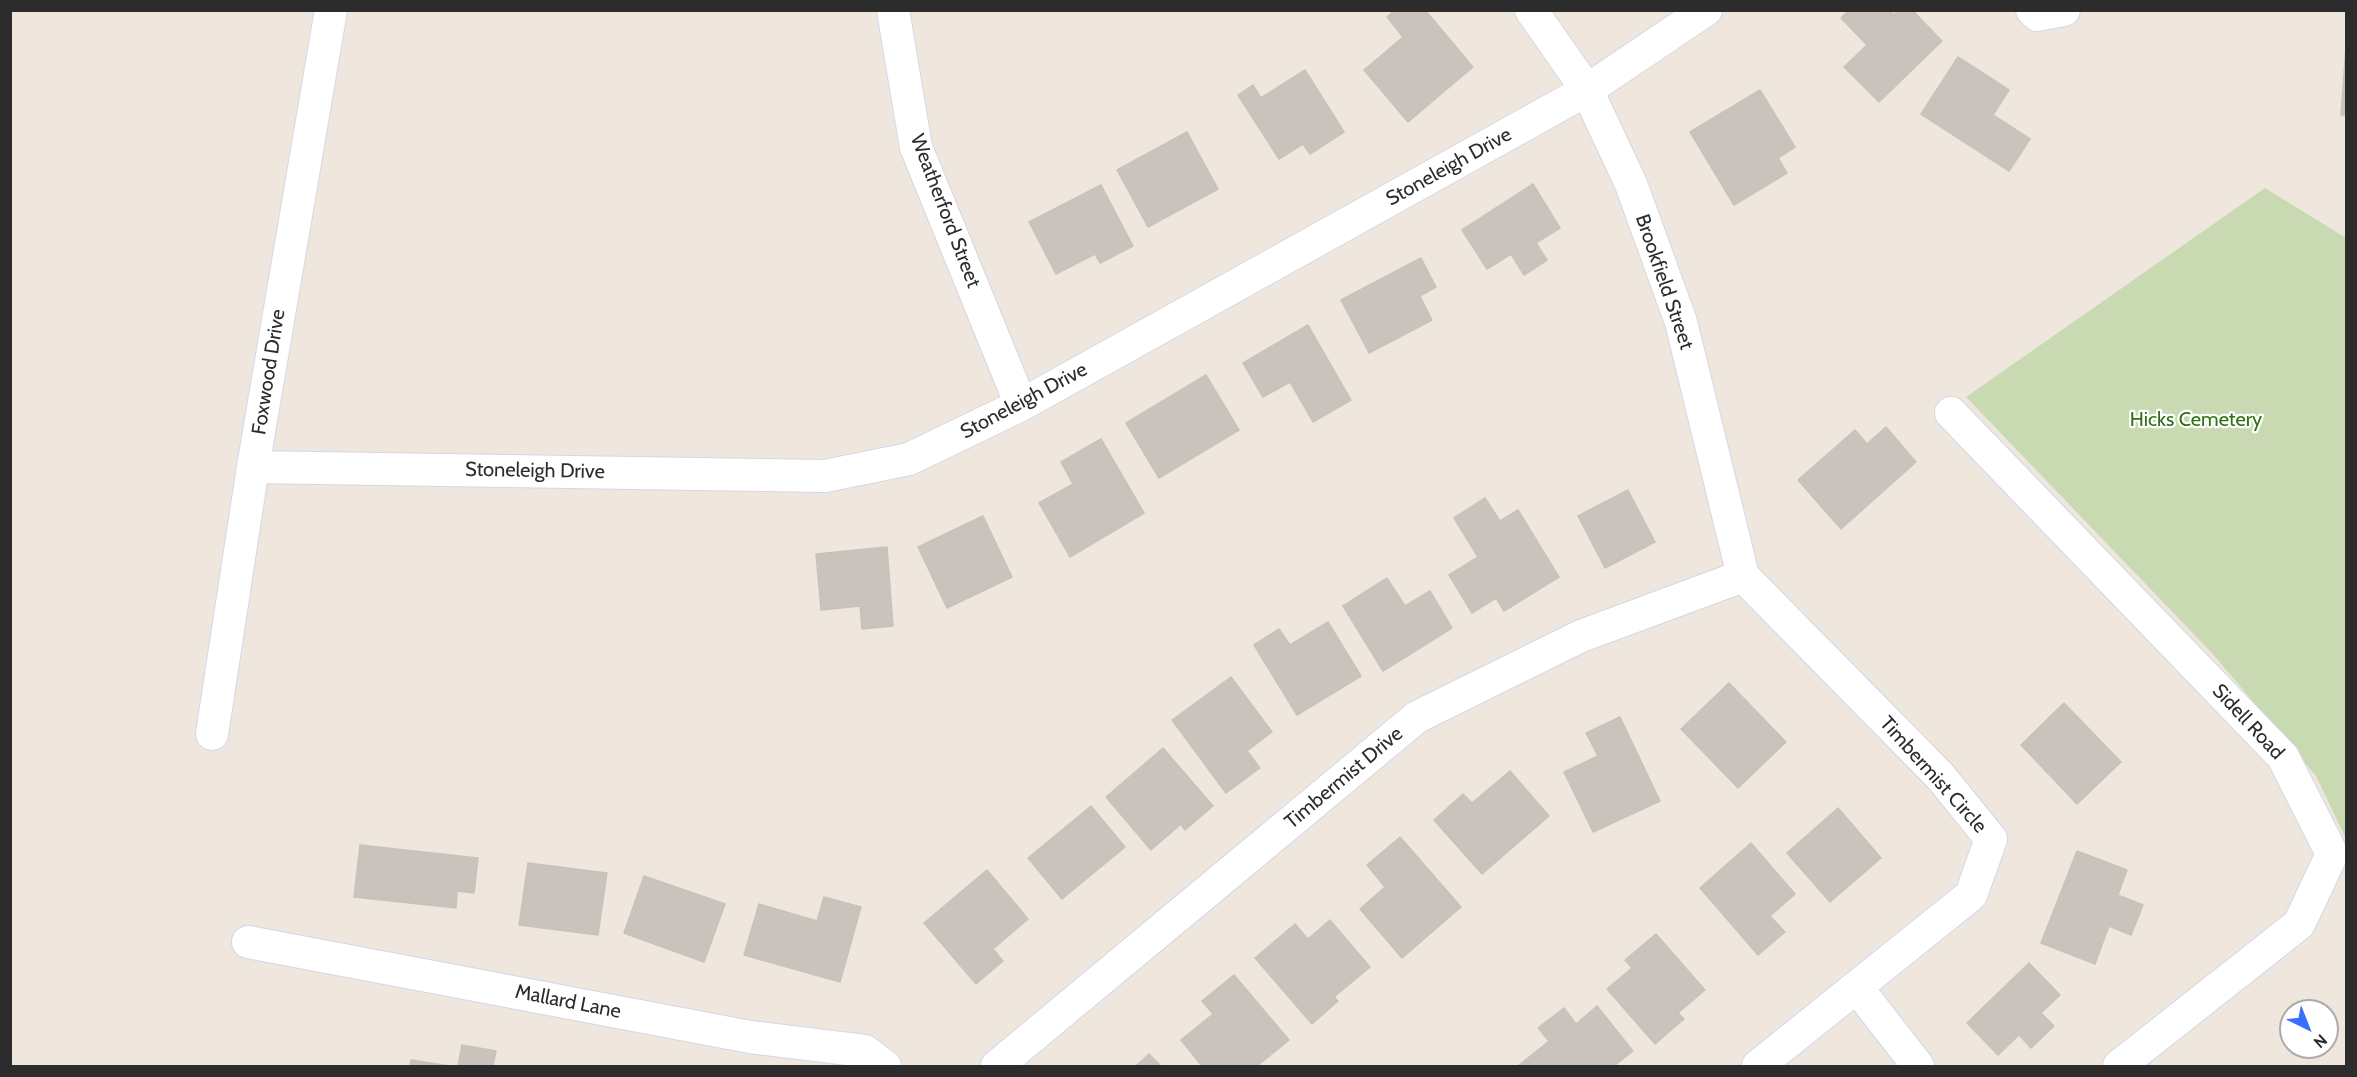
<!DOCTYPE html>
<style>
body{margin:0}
#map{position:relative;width:2357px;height:1077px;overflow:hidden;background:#efe6dd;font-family:Cabin,sans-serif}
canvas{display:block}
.frame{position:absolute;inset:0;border:12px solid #2c2c2c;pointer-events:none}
.north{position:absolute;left:2279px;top:999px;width:60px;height:60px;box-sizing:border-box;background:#fff;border:2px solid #ababab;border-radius:50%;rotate:137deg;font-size:16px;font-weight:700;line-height:24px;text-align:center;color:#2c2c2c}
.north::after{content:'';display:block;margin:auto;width:21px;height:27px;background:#3a6eff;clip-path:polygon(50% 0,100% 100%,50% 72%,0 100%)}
</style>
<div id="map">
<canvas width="2357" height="1077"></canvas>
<div class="frame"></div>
<div class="north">N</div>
</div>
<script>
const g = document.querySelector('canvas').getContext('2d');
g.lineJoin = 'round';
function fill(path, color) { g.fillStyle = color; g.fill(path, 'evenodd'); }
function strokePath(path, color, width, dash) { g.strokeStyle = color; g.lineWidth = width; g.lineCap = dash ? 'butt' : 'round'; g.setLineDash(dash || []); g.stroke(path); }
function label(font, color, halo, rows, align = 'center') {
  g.font = font + ' Cabin,sans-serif'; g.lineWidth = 4.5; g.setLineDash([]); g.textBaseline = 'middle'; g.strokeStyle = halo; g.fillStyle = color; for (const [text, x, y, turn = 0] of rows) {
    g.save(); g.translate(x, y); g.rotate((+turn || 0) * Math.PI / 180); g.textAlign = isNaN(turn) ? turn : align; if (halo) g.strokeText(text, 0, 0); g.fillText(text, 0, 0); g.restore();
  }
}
fill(new Path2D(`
 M2265,188L2346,238V839L2316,776L2211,652L1966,397Z`), '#c9dab3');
const building = new Path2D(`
 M1395,10H1425L1473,67L1408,122L1364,70L1403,37L1387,17Z
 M1849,10H1890L1894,15L1898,10H1912L1942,41L1879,102L1844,67L1867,45L1841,18Z
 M2346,47V115H2341Z
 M1958,57L2009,90L1993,115L2030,139L2009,171L1921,114Z
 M1305,70L1344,132L1310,154L1303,144L1279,159L1238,95L1253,85L1261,98Z
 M1760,90L1795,147L1778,158L1787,173L1734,205L1690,132Z
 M1187,132L1218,189L1148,227L1117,170Z
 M1533,184L1560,228L1536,243L1547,260L1524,275L1511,254L1487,269L1462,230Z
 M1101,185L1133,246L1100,263L1095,254L1056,274L1029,222Z
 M1421,258L1436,287L1420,296L1432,320L1369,353L1341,300Z
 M1308,325L1351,400L1313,422L1290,382L1263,397L1243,363Z
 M1206,375L1239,430L1159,478L1126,423Z
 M1886,427L1916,462L1841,529L1798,480L1855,430L1867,444Z
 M1101,439L1144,513L1070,557L1039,503L1073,484L1061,462Z
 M1628,490L1655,542L1605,568L1578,516Z
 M1485,498L1500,521L1518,510L1559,577L1504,611L1496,598L1472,613L1449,575L1478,557L1454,518Z
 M983,516L1012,577L947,608L918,547Z
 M887,547L893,626L862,629L860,606L821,610L816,554Z
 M1387,578L1405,606L1430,591L1452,628L1383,671L1343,606Z
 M1328,622L1361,676L1297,715L1254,645L1279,629L1290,645Z
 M1231,677L1272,732L1247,751L1260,768L1226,793L1172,720Z
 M1729,683L1786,742L1738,788L1681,729Z
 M2064,703L2121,762L2077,804L2021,745Z
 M1620,717L1660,801L1593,832L1564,772L1598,756L1586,733Z
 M1163,748L1213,806L1185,830L1181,824L1151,850L1106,797Z
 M1510,771L1549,816L1482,874L1434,820L1463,794L1472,803Z
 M1091,806L1125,847L1062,899L1028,858Z
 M1838,808L1881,858L1830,902L1787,853Z
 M1400,837L1461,907L1402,958L1360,909L1385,887L1367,865Z
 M1751,843L1795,894L1770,916L1785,932L1758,955L1700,888Z
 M360,845L478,858L474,893L457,891L456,908L354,897Z
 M2077,851L2127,870L2118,895L2143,905L2131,935L2109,926L2095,964L2041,943Z
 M528,863L607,873L598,935L519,925Z
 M987,870L1028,919L993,949L1003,961L976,984L924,923Z
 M644,876L725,904L704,962L624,933Z
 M824,897L861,907L840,982L744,955L759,904L817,921Z
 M1330,920L1370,967L1334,997L1338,1001L1312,1024L1255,958L1295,924L1308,939Z
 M1656,934L1705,990L1678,1013L1684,1019L1655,1044L1607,989L1632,968L1625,960Z
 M2029,963L2060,995L2041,1013L2054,1026L2031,1048L2019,1035L1998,1055L1967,1023Z
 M1234,975L1289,1040L1257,1066H1202L1181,1040L1213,1014L1202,1001Z
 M1597,1006L1633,1051L1614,1066H1518L1549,1041L1538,1028L1564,1008L1576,1024Z
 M462,1045L496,1051L493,1066H458Z
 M1149,1054L1161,1066H1136Z
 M411,1060L450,1066H410Z`);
fill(building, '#cac3bd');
strokePath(building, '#cbc2b7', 1.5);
const street = new Path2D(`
 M893,10L916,147L1021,405
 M1531,10L1587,90L1631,184L1681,322L1743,576
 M2032,10L2037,15L2064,10
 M1951,413L2283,757L2332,854L2299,924L2119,1066
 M253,467L825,476L909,459L1021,405L1587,90L1706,10
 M1743,576L1940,776L1991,839L1971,895L1758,1066
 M212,734L253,467L331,10
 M248,942L750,1037L865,1051L885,1066
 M1858,989L1918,1066
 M997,1066L1417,717L1581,636L1743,576`);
strokePath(street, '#d2d8e6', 34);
strokePath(street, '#fff', 32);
label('20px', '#2c2c2c', '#fff', [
 ["Stoneleigh Drive",1449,167,-29],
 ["Weatherford Street",945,211,69],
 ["Brookfield Street",1664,282,71],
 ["Foxwood Drive",269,372,-81],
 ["Stoneleigh Drive",1024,401,-28],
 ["Stoneleigh Drive",535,471,1],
 ["Sidell Road",2248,722,47],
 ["Timbermist Circle",1933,775,48],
 ["Timbermist Drive",1344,778,-40],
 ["Mallard Lane",568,1002,11]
]);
label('20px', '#2f7114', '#fff', [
 ["Hicks Cemetery",2196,420]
]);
</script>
